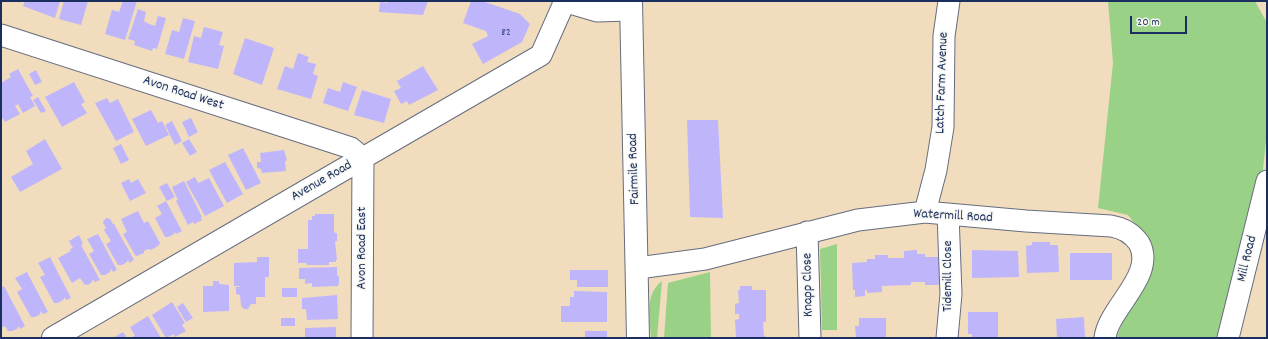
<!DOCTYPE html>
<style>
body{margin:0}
#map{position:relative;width:1268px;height:339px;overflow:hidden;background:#f1ddbd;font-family:Dekko,sans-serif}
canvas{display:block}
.frame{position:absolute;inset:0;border:2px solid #1b2f5e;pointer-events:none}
.scale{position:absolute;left:1130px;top:16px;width:57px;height:18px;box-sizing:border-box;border:2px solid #1b2f5e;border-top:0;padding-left:5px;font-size:12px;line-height:14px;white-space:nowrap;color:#1b2f5e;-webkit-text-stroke:3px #f6f6f2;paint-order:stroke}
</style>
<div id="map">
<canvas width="1268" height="339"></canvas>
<div class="frame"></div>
<div class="scale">20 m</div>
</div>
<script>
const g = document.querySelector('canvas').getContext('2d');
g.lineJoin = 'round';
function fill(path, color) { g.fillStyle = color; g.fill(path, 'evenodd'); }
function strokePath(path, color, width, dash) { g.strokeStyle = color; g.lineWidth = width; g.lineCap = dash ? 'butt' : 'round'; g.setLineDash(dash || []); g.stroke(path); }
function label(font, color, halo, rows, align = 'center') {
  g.font = font + ' Dekko,sans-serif'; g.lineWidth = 3; g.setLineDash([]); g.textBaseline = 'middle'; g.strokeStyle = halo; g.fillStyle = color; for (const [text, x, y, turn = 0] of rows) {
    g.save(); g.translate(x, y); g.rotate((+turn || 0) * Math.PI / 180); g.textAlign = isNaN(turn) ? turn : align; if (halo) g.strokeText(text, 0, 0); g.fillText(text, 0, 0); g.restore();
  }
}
fill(new Path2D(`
 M1108,1H1255L1267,23V131L1262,179L1223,338H1118L1117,336L1148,264L1150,243L1128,215L1098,208L1113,63Z
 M837,244V330H822L820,249Z
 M710,272L711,338H664L668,283Z
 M662,281L657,338H651C650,317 644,295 662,281Z`), '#99d286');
fill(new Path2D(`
 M25,1H60L55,18L23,6Z
 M64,1H88L81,25L59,19Z
 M123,1H137L125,40L105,34L112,10L119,12Z
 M388,1H428L423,15L379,12L380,2L388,3Z
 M471,1H482L520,14L530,24L522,42L483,64L472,44L488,36L486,31L463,23Z
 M138,9L146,12L144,21L147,23L155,26L158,16L166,18L157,49L153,48L152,51L134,45L135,41L128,39Z
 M183,18L195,21L184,59L165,54L172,30L179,32Z
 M204,27L223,32L219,45L224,46L218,69L188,62L194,36L201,38Z
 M245,38L274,48L262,85L233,74Z
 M298,53L309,57L307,62L316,64L313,74L318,76L311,99L277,89L285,66L293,69Z
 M423,66L438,90L409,105L407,101L401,104L394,91L401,88L397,81Z
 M18,69L33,96L30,97L35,106L23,113L18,104L15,106L20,114L5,122L1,116V83L11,77L9,74Z
 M36,70L42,82L35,85L29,74Z
 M74,82L85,102L81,104L87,113L62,127L45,97Z
 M343,82L357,87L348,111L323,103L328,88L340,92Z
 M362,90L391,99L384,123L354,115Z
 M38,97L46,111L41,113L33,100Z
 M107,98L110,103L118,99L134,132L116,141L95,103Z
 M151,110L158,123L162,121L169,135L146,146L132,119Z
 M191,118L198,132L189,137L182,122Z
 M687,120H718L723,218L690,217Z
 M172,121L182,141L175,145L165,125Z
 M45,139L62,169L20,192L11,177L33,164L26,151Z
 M189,139L197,152L190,156L182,143Z
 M121,144L129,160L121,164L113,148Z
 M243,148L261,183L246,190L228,155Z
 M284,150L287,160L285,162L286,171L262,173L261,169L257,168V162H261L260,153Z
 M225,162L243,194L227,203L209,170Z
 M195,177L198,183L209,178L224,206L205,216L186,182Z
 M129,179L131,183L138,179L146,193L130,201L121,183Z
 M184,181L202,217L201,218L202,220L194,224L193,222L188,225L176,201L178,200L172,187Z
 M167,183L175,197L167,201L159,187Z
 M166,201L182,231L176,234L175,232L174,234L168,237H165L155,218L162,214L157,206Z
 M138,211L144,223L148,221L160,243L158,246L151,250L148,249L144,251V253L137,256L135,255L123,234L127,232L121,219Z
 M315,214H334V232H335V233H337V241H335L337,260H336V262H329V265H307L306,263H298V249H308V220H312V216H315Z
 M107,218L110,219L113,224H114L134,260L129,263L128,259L127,262L122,265H118L106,244L111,241L104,230L106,228L103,223L104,220Z
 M98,234L117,270L113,272L111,269L110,272L105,275H101L89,254L94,251L87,239Z
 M79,235L83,244L81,245L100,280L95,282L93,279L92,282L88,285L84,284L80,278L72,283L58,258L71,251L70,249L73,248L69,241Z
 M1032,242H1050V245H1058L1059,272L1027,273L1026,246L1032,245Z
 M917,250V254H925V257H939L940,285H925V282H911V285L882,286V292L867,293V290H865V296L855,297V290H853L852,263L867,262V259H875V255H888V258H904V251Z
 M972,250L1018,251L1019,277L972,278Z
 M1070,253H1112V280H1070Z
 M50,257L71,298L66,300L65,297L63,300L58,303H54L40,277L45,275L38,263Z
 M257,257H269V277H265V297H256V304H251L248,309H244L241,306L240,295L236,294V287H239L240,286H234V263L257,262Z
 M337,267V275L339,277V283L338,286L312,287V283L305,284V279H299V268Z
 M570,270H608V287H577V280H570Z
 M27,272L48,312L43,314L41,311L40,314L35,317H31L17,292L22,289L15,278Z
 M213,281H219V284L229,285V311L203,312V286H213Z
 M4,286L25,326L20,329L19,326L17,329L12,331H8L5,326L1,328V288Z
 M740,286H752V290H766V322H763L764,336L767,337V338H736L735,320L739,319V314H735V304L739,303L738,290H740Z
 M282,288H297V297H282Z
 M574,291L607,292V322H561V306H570V297H574Z
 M337,295L338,319L307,320L306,309H302V298Z
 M172,302L185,323L182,325L186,331L175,337L174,334L166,338L152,315Z
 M183,303L193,318L186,322L177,307Z
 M968,312H998V338H972V334H968Z
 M148,316L161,338H128L135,336L130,327Z
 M1084,317L1085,338H1057L1056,319Z
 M281,318H295V326H281Z
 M859,318H886V338H856L855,326H859Z
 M336,327V338H305V328Z
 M585,331H607V338H585Z
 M123,332L127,338H113Z`), '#bfb5fb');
const minor = new Path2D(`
 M563,1L597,11L630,10
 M1,35L351,148L363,158
 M363,158L541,55L565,1
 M925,212L936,170L943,127L944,36L949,1
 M807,232L810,338
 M638,268L705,259L858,220L925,212L1026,221L1111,226C1123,228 1132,233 1139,243C1157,275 1108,308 1105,338
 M362,338L363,158
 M947,338L951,294L948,214
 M1228,338L1267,181`);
const tertiary = new Path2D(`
 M53,338L363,158`);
const secondary = new Path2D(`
 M631,1L638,338`);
strokePath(minor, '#666c7f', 23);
strokePath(tertiary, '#666c7f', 24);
strokePath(secondary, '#666c7f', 24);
strokePath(minor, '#fff', 21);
strokePath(tertiary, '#fff', 22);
strokePath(secondary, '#fff', 22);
label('12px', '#445085', null, [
 ["82",506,33]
]);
label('14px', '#1b2f5e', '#f6f6f2', [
 ["Latch Farm Avenue",943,83,-88],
 ["Avon Road West",183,94,18],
 ["Fairmile Road",635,169,-92],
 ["Avenue Road",322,182,-30],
 ["Watermill Road",953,217,3],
 ["Avon Road East",363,248,-90],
 ["Mill Road",1248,259,-76],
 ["Tidemill Close",949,276,-90],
 ["Knapp Close",809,285,-91]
]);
</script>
